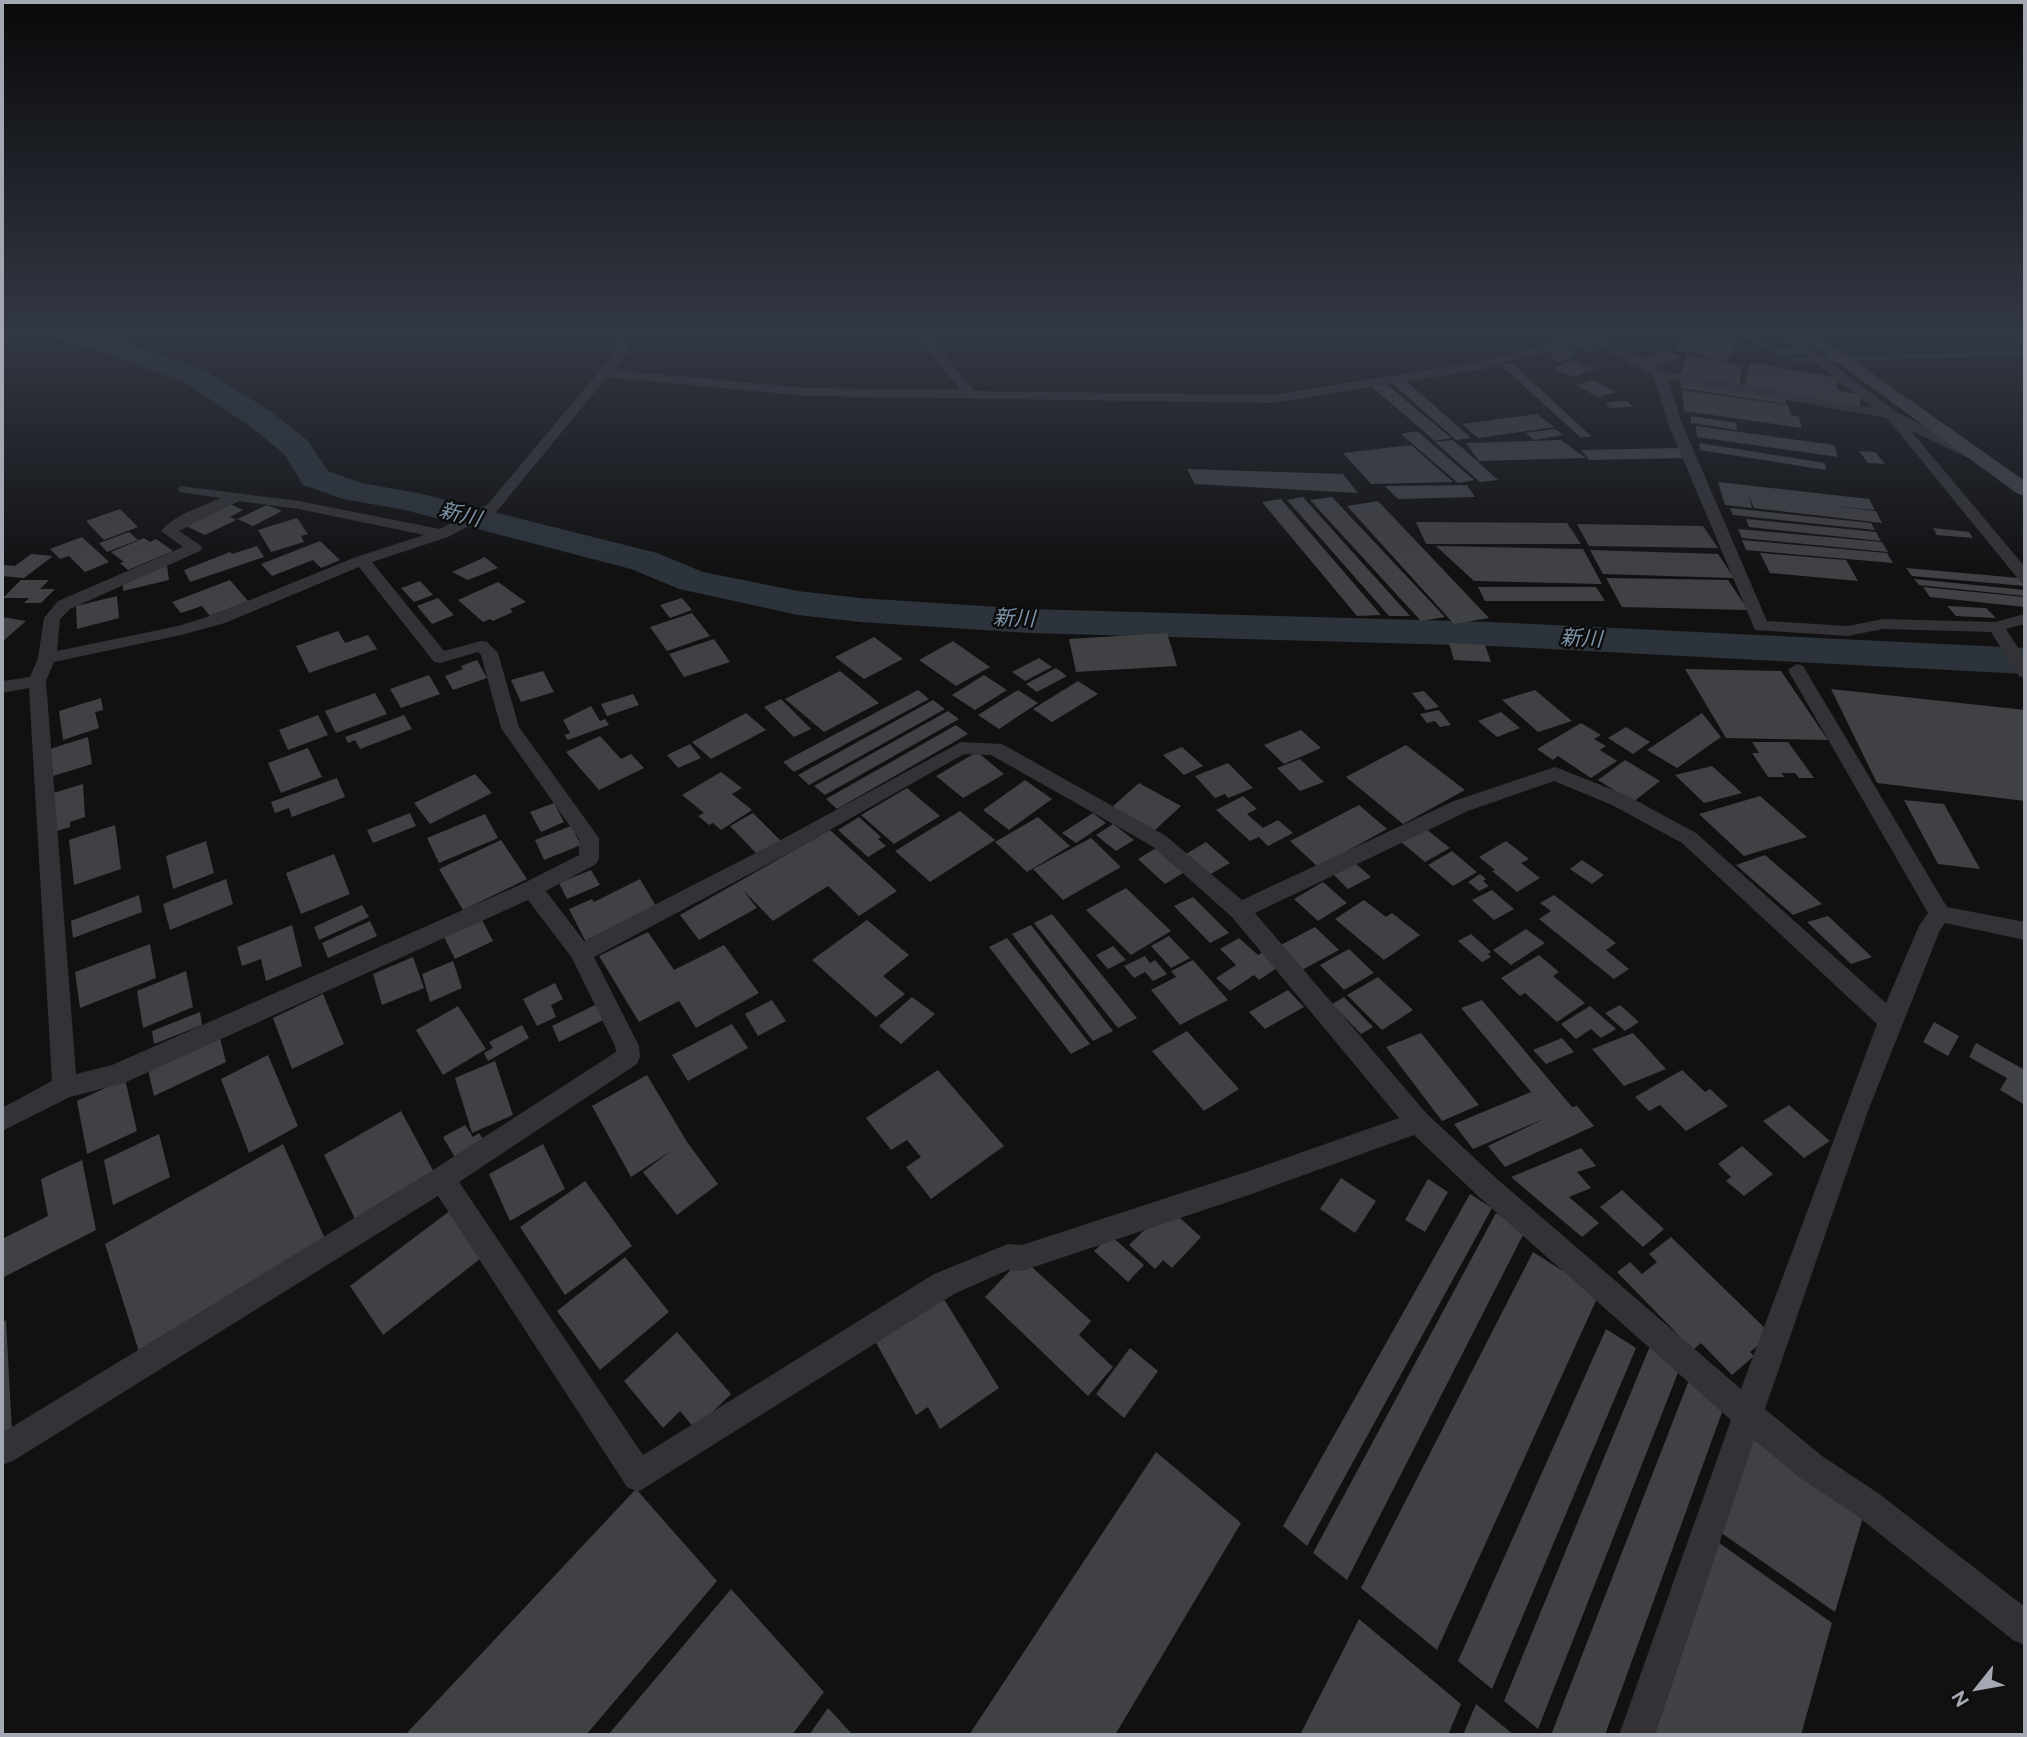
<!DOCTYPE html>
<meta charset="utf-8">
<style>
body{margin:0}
#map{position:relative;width:2027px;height:1737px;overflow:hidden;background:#111112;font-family:Raleway,sans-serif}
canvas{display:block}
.frame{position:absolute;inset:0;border:4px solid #a4a8b2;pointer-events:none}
.north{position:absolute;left:1943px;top:1653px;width:70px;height:70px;-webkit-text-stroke:5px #0c0c0d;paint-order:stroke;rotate:239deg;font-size:19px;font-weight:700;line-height:28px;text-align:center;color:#a4a8b2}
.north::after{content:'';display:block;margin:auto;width:24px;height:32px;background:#a4a8b2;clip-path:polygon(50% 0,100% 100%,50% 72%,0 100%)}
</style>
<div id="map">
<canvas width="2027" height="1737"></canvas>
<div class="frame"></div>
<div class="north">N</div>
</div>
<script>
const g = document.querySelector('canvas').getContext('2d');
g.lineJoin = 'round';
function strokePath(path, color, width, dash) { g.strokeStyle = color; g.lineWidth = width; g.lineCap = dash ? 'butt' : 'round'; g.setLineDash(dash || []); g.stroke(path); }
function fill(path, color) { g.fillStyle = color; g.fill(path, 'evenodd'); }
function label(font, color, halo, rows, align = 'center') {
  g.font = font + ' Raleway,"Noto Sans JP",sans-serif'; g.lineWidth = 5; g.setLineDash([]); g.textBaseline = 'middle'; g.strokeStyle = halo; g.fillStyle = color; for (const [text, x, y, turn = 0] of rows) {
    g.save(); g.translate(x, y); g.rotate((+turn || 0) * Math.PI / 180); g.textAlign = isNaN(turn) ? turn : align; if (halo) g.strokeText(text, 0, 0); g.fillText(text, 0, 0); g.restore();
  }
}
strokePath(new Path2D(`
 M1741,334L1797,360L2025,353`), '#2c333a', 5);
fill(new Path2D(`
 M52,334H103L205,370L273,413L308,441L328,471L361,483L418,493L657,553L703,572L798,591L860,598L1029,609L1492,622L2025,648V674L1492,646L1029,633L860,622L798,615L679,589L631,569L405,510L343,499L303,485L284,454L251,427L185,382L81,345L56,340Z`), '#2c333a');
fill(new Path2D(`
 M1687,334H1711L1739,340L1726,362L1676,349Z
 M1586,342L1600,348L1588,353L1573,346Z
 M1566,345L1579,351L1569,354L1574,357L1558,362L1548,357L1556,354L1549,351Z
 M1785,347H1797L1807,355H1784L1777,349Z
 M1666,351L1682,357L1655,367L1639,360Z
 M1687,355L1743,366L1739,386L1681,375Z
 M1575,360L1595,369L1572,377L1552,368Z
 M1750,362L1837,378V390L1860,395V407L1745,386Z
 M1500,364H1513L1592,437H1580Z
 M1405,380L1471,438L1456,440L1391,382Z
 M1594,380L1616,392L1598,397L1576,385Z
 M1680,380L1784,396L1786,404L1681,388Z
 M1386,384L1451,438L1435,441L1371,386Z
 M1682,390L1788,405L1791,415L1799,417L1802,428L1684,411Z
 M1627,401L1633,407L1610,408L1605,402Z
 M1537,414L1554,427L1478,438L1462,424Z
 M1691,416L1736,423L1737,430L1691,423Z
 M1696,426L1834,445L1838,457L1697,437Z
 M1555,429L1563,435L1534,440L1526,433Z
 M1417,431L1430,442L1428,443H1431L1474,480L1458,483L1401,434Z
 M1453,440L1475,459L1498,480L1480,482L1435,442Z
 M1561,440L1586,458L1479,461L1466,443Z
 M1699,443L1825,463L1826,470L1700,450Z
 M1411,445L1453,482L1371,484L1343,453Z
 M1678,448L1687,458L1589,460L1581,450Z
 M1859,451L1875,452L1885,464L1868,463Z
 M1187,469L1343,474L1358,493L1195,484Z
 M1718,482L1869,499L1875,510L1831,506L1876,511L1882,523L1754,508L1749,496L1752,508L1725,505Z
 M1467,485L1475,497L1398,499L1385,486Z
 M1303,497L1410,616H1389L1287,500Z
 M1332,497L1445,617L1421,621L1310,500Z
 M1281,499L1381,615L1357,616L1262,502Z
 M1378,501L1489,618L1454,624L1347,506Z
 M230,504L243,510L230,517L236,520L205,535L186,526Z
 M267,505L282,511L253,526L237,519Z
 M1730,508L1871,523L1875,530L1733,515Z
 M120,509L138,527L104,540L86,521Z
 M297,518L308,534L301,536L304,542L271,552L258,530Z
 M1746,519L1876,532L1881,541L1749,527Z
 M1416,522L1567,523L1581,544H1426Z
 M1577,524L1703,526L1718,548L1589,546Z
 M1933,528L1969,532L1973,538L1937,535Z
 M1738,529L1882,542L1888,552L1742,538Z
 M129,532L138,540L107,552L99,543Z
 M82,537L109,562L85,572L69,556L60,559L50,549Z
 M144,538L150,542L156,539L173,551L128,570L120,563L124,562L111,552Z
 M1742,540L1887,553L1893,563L1746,550Z
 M320,541L340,560L321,568L313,560L272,576L261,564Z
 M257,546L264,557L190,582L184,570L230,552L232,554Z
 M1436,546L1583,549L1602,584L1474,581Z
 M1590,550L1718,554L1734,578L1603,574Z
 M1760,553L1846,560L1858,581L1770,573Z
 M31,554L53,556L24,578L2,576L4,565L15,566Z
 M485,557L498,568L468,580L452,572Z
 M167,566L169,580L123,591V580Z
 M1906,568L2019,578L2025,586L1912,576Z
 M1606,578L1728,580L1748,610L1622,607Z
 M1914,579L2025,590V596L1919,585Z
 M21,580H49L40,589H55L41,603H24L29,598H3Z
 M230,580L248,601L210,616L202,606L181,613L172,602Z
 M420,581L433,595L414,602L401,588Z
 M498,582L526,602L510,609L513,612L493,621L490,619L483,622L458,600Z
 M1478,587H1596L1605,601H1485Z
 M1923,587L2025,597V607L1930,597Z
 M117,596L119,618L77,629L76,606Z
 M438,598L454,615L432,624L417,606Z
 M682,598L692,610L670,618L660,605Z
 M1947,606L1986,608L1996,618L1956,616Z
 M692,613L710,636L667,651L650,627Z
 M2,617L26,621L2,642Z
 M338,631L345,643L368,635L377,649L309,673L296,646Z
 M1167,633L1177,666L1076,672L1069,639Z
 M874,637L903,659L864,679L835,657Z
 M714,639L730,662L684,677L669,654Z
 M953,641L990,667L956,686L919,660Z
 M1449,643L1485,645L1491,662L1454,660Z
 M1039,658L1052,667L1025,681L1012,672Z
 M477,660L487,678L453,690L445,676L463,669L461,666Z
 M1056,668L1067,676L1037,692L1026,684Z
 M1685,669L1781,671L1828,740L1726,738Z
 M543,671L554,692L521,702L511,680Z
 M840,671L879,703L824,732L785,699Z
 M429,675L440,694L401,708L390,689Z
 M984,675L1007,690L975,710L952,695Z
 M1078,681L1098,694L1052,722L1033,709Z
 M1831,689L2025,710V801L1877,783Z
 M918,690L929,699L794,772L783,762Z
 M1018,690L1038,703L999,729L978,715Z
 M1535,690L1572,721L1538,732L1502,700Z
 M1424,691L1439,707L1426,710L1412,693Z
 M375,693L387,714L336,733L325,711Z
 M633,694L639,705L607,716L601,704Z
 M101,698L103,710L95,712L99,728L63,740L59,711Z
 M781,699L811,729L794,737L764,707Z
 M933,700L945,709L809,785L798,775Z
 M591,706L600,721L605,719L609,725L568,740L564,735L570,733L563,720Z
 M1439,710L1451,725L1440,727L1435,721L1427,723L1420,714Z
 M948,711L959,719L825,795L814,786Z
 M1501,712L1520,728L1497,737L1478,721Z
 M746,713L766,730L711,759L692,742Z
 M1702,713L1721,737L1677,768L1647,750Z
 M318,715L328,735L288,750L279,730Z
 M404,715L412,729L360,749L355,740L348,743L345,737Z
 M1581,723L1601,735L1594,739L1606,746L1600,750L1617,761L1591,778L1558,756L1553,760L1537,749Z
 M956,725L968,734L837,809L826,799Z
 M1626,727L1650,742L1633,754L1608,738Z
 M1301,730L1321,748L1284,764L1264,745Z
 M600,736L621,759L631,754L644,768L599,790L566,752Z
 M88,737L92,764L53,776L50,749Z
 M1752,742H1788L1814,778H1799L1795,773H1781L1785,777H1768L1752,753H1759Z
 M690,744L701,758L678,768L667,755Z
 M1406,745L1465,790L1403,824L1346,777Z
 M1182,747L1203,766L1184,775L1163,755Z
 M308,748L322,777L281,793L268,763Z
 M977,752L1004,774L963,798L936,776Z
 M1300,759L1324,782L1300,791L1277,768Z
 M1625,760L1660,781L1633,802L1598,780Z
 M1228,763L1253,788L1228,798L1225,794L1215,798L1195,776Z
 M1712,766L1742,793L1704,803L1675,775Z
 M721,772L742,788L732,794L752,810L721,830L713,823L709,825L698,816L704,813L682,795Z
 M475,774L492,793L430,824L414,803Z
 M337,778L345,797L292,817L289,808L275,813L271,802Z
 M1025,780L1052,799L1009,830L983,810Z
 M1139,783L1181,806L1154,831L1112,807Z
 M83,784L85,817L70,822V827L54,832L53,793Z
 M907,788L940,816L894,844L861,815Z
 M1243,796L1257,809L1247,814L1263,828L1278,820L1293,833L1268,846L1259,837L1250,841L1216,810Z
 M1760,796L1807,837L1744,856L1699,814Z
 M1904,800L1944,804L1980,869L1938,864Z
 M554,803L564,822L541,832L530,812Z
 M1359,805L1387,829L1318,867L1290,841Z
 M960,811L995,840L930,882L895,851Z
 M410,813L416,826L373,843L367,830Z
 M753,813L781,841L757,854L730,826Z
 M1093,813L1106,823L1076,843L1062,833Z
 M485,814L498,838L439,863L427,838Z
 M859,817L881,837L878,839L886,846L868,857L838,830Z
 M1038,817L1070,846L1027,872L995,842Z
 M1113,824L1134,840L1116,851L1096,835Z
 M115,825L121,869L74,885L69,840Z
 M571,826L581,845L544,860L535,840Z
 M1426,829L1450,848L1425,862L1401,842Z
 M830,830L897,891L859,916L828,886L773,921L742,889L757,908L699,940L680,915Z
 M1091,838L1121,867L1063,900L1033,869Z
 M501,840L527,879L463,910L439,869Z
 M206,841L214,873L173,889L166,856Z
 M1506,841L1529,859L1521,863L1540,878L1517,892L1492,871L1495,870L1479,857Z
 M1206,842L1230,863L1209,875L1186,854Z
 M1156,848L1183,873L1165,884L1138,859Z
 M1452,851L1477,872L1453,886L1428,865Z
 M334,854L350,894L301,914L286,873Z
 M1765,855L1822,904L1793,915L1736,865Z
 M1582,860L1604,875L1592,884L1570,869Z
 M1355,863L1371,877L1348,889L1333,874Z
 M591,870L600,885L567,899L559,883Z
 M1480,874L1486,879L1483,881L1489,886L1479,891L1468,882Z
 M226,879L233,904L170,930L163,904Z
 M640,879L656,906L586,942L569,909L592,899L594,902Z
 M1323,882L1347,903L1318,921L1294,899Z
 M1126,888L1171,931L1131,955L1086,910Z
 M1492,890L1514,909L1494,920L1472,900Z
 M139,895L142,912L73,938L71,921Z
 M1554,895L1616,943L1606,950L1629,969L1614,979L1539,919L1551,911L1540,903Z
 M1193,897L1229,933L1210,943L1174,906Z
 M1364,900L1386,917L1392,913L1420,935L1384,960L1335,919Z
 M362,905L369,917L319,940L314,927Z
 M1052,914L1137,1018L1118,1028L1034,923Z
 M1828,916L1872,957L1851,964L1807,922Z
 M482,920L493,941L455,959L444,937Z
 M867,920L909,955L883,976L905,994L876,1017L812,960Z
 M370,921L377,936L328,958L322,943Z
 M292,925L302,966L266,981L261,959L242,966L237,947Z
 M1031,925L1113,1031L1093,1041L1012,934Z
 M1315,927L1339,950L1302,970L1279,946Z
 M1526,929L1545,943L1511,965L1493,950Z
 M648,932L674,970L724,945L759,993L696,1028L679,1001L639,1022L599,956Z
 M1471,934L1491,952L1488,954L1491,957L1482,962L1458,941Z
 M1169,936L1190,958L1171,968L1151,946Z
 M1007,938L1090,1044L1071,1054L989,947Z
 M1239,938L1258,955L1263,952L1280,966L1259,980L1254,975L1230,991L1216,978L1236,965L1220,949Z
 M150,944L156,978L80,1008L75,972Z
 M1113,946L1126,960L1108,969L1096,955Z
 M1349,949L1374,973L1344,990L1320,965Z
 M1539,955L1559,972L1553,976L1585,1003L1557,1022L1525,993L1520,996L1501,978Z
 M1145,956L1150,963L1155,960L1167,974L1153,981L1145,972L1134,978L1124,966Z
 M413,957L424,988L382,1005L373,974Z
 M1193,960L1228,1000L1180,1025L1151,990L1176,977L1171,971Z
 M453,961L462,988L430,1002L422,974Z
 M186,971L193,1007L143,1028L137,991Z
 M1378,977L1413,1010L1382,1030L1347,995Z
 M555,983L563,999L551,1005L556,1017L537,1026L523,999Z
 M1288,990L1304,1007L1265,1029L1249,1012Z
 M323,994L344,1044L292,1069L273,1018Z
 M912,997L935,1014L901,1044L879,1026Z
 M1344,997L1373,1027L1361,1034L1332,1004Z
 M772,1000L786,1021L758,1036L745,1014Z
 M1482,1000L1572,1107L1577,1106L1594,1126L1505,1167L1488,1146L1546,1118L1473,1149L1454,1124L1531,1092L1461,1008Z
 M597,1004L605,1019L559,1042L552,1026Z
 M1620,1005L1639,1022L1625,1031L1605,1013Z
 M458,1006L486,1049L443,1075L416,1030Z
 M1590,1006L1616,1029L1601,1038L1591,1029L1576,1039L1561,1024Z
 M200,1012L202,1025L154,1044L152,1031Z
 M1934,1022L1959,1036L1948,1056L1923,1042Z
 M732,1024L748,1048L688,1081L672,1055Z
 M522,1025L529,1038L488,1061L484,1053L493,1048L489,1042Z
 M1187,1031L1239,1089L1204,1111L1152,1051Z
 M1421,1033L1479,1105L1442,1121L1386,1047Z
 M1633,1033L1666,1069L1624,1086L1592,1049Z
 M220,1038L226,1062L154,1096L148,1070Z
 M1562,1038L1574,1052L1546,1064L1533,1050Z
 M1976,1043L2025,1070V1105L2000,1090L2007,1078L1969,1057Z
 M268,1055L298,1126L249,1153L221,1079Z
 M495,1061L513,1115L472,1133L455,1078Z
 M938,1070L1004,1146L931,1199L906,1167L921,1157L907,1140L891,1150L866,1118Z
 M1682,1070L1705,1092L1710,1089L1728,1106L1686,1131L1660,1105L1649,1111L1635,1097Z
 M647,1075L687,1142L718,1184L677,1215L643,1172L671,1151L631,1177L592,1106Z
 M125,1079L137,1131L87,1154L77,1101Z
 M1789,1105L1830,1141L1804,1158L1763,1121Z
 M401,1111L435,1174L356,1221L324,1155Z
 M465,1125L473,1137L479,1133L485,1142L456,1159L443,1137Z
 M159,1134L170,1177L113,1205L104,1160Z
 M283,1144L326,1241L140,1355L105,1244Z
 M543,1144L565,1189L510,1221L489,1174Z
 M1742,1146L1773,1174L1744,1196L1726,1181L1731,1177L1718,1164Z
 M1581,1148L1596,1166L1577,1172L1591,1188L1569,1197L1599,1223L1582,1237L1511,1177Z
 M82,1160L96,1230L2,1278V1239L48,1216L41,1179Z
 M1341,1178L1376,1201L1355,1233L1320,1209Z
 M1428,1179L1448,1192L1425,1232L1405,1220Z
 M585,1181L632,1246L565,1295L520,1227Z
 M1622,1190L1664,1229L1643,1247L1600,1207Z
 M1470,1194L1492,1208L1307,1546L1283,1526Z
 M1168,1207L1201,1237L1172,1268L1163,1260L1155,1269L1129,1245Z
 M451,1210L485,1255L383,1335L350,1286Z
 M1496,1213L1525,1231L1347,1580L1313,1553Z
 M1110,1235L1144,1265L1128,1282L1094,1251Z
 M1671,1237L1771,1334L1750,1352L1754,1356L1732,1375L1701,1343L1693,1350L1617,1272L1630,1262L1642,1274L1657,1262L1649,1254Z
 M1533,1252L1599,1294L1437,1650L1361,1588Z
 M625,1257L669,1312L600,1370L557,1311Z
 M1022,1258L1091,1321L1079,1335L1113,1367L1088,1396L985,1297Z
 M942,1296L999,1388L940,1429L928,1407L916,1415L874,1339Z
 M6,1320L12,1432L2,1438V1323Z
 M1606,1329L1636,1348L1492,1689L1458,1661Z
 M677,1332L731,1394L695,1429L680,1411L663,1428L624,1381Z
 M1650,1346L1681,1365L1538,1729L1504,1701Z
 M1130,1348L1158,1371L1124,1418L1096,1394Z
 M1689,1380L1725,1404L1605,1735H1551Z
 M1756,1431L1867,1504L1835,1612L1720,1532Z
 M1156,1452L1241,1523L1115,1735H969Z
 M636,1489L717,1581L586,1735H405Z
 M1708,1535L1832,1623L1801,1735H1637Z
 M731,1589L824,1692L792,1735H608Z
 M1359,1619L1461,1704L1448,1735H1300Z
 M1476,1704L1514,1735H1463Z
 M828,1708L853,1735H809Z`), '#404145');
fill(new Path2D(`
 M610,334H622L629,350L613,370L807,388L960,390L916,334H928L974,391L1272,395L1477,362L1578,336L1577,334H1591L1664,371L1873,408L1779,334H1792L1896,412L1978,452V458H1968L1910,430L2025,567V582L2019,580L1887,418L1668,379L1681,421L1767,621L1848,626L1883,619L1995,622L2025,614V624L2006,629L2025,659V678L2019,676L1991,632L1883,629L1848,636L1755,630L1667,421L1654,376L1587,341L1478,370L1272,403L807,396L607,377L497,511L448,537L372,562L444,651L481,641L487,642L498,653L519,727L599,838V859L596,864L546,891L584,941L777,842L961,742L1002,744L1166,836L1242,900L1454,801L1555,767L1626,795L1696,833L1886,1003L1919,926L1928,913L1788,670L1797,664L1803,666L1947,907L2025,922V940L1945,923L1940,930L1868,1111L1765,1409L1822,1456L1878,1493L2025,1607V1645L2013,1640L1856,1515L1800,1478L1754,1440L1655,1735H1619L1731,1420L1478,1196L1414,1135L1246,1196L1022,1271L1008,1270L954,1294L638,1492L627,1487L438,1196L13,1461L2,1465V1433L433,1170L616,1052L615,1046L572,958L528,900L124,1083L70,1097L2,1131V1108L52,1081L29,688L2,693V681L30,677L38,658L44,618L58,601L183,547L161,531C175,514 201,507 221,498L180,492L178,489L180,486L299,501L440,529L487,505L617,350ZM239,501L299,509L424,535L356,557L213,615L178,626L57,651L60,619L70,609L200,551L202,548L200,545L179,531ZM359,567L434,662L440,663L478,652L481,655L501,728L579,839V855L524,883L112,1065L76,1074L46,681L54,662L181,635L225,623ZM964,754L991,755L1152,846L1232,917L1399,1118L1246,1172L1022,1245L1008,1244L934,1274L643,1455L459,1182L637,1064L640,1057L639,1046L594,957L791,852ZM1554,781L1612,805L1682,843L1877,1024L1741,1389L1496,1178L1427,1114L1255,913L1468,811Z`), '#333337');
fill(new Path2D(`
 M1798,334H1816L2025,481V496L2018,494Z`), '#414247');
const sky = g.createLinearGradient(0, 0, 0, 577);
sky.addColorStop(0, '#09090a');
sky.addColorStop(0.58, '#323844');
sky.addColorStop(1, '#32384400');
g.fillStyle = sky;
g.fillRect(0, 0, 2027, 577);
label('italic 21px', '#7e94aa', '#0c0c0d', [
 ["新川",460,515,14],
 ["新川",1014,619,2],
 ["新川",1581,639,3]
]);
</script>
